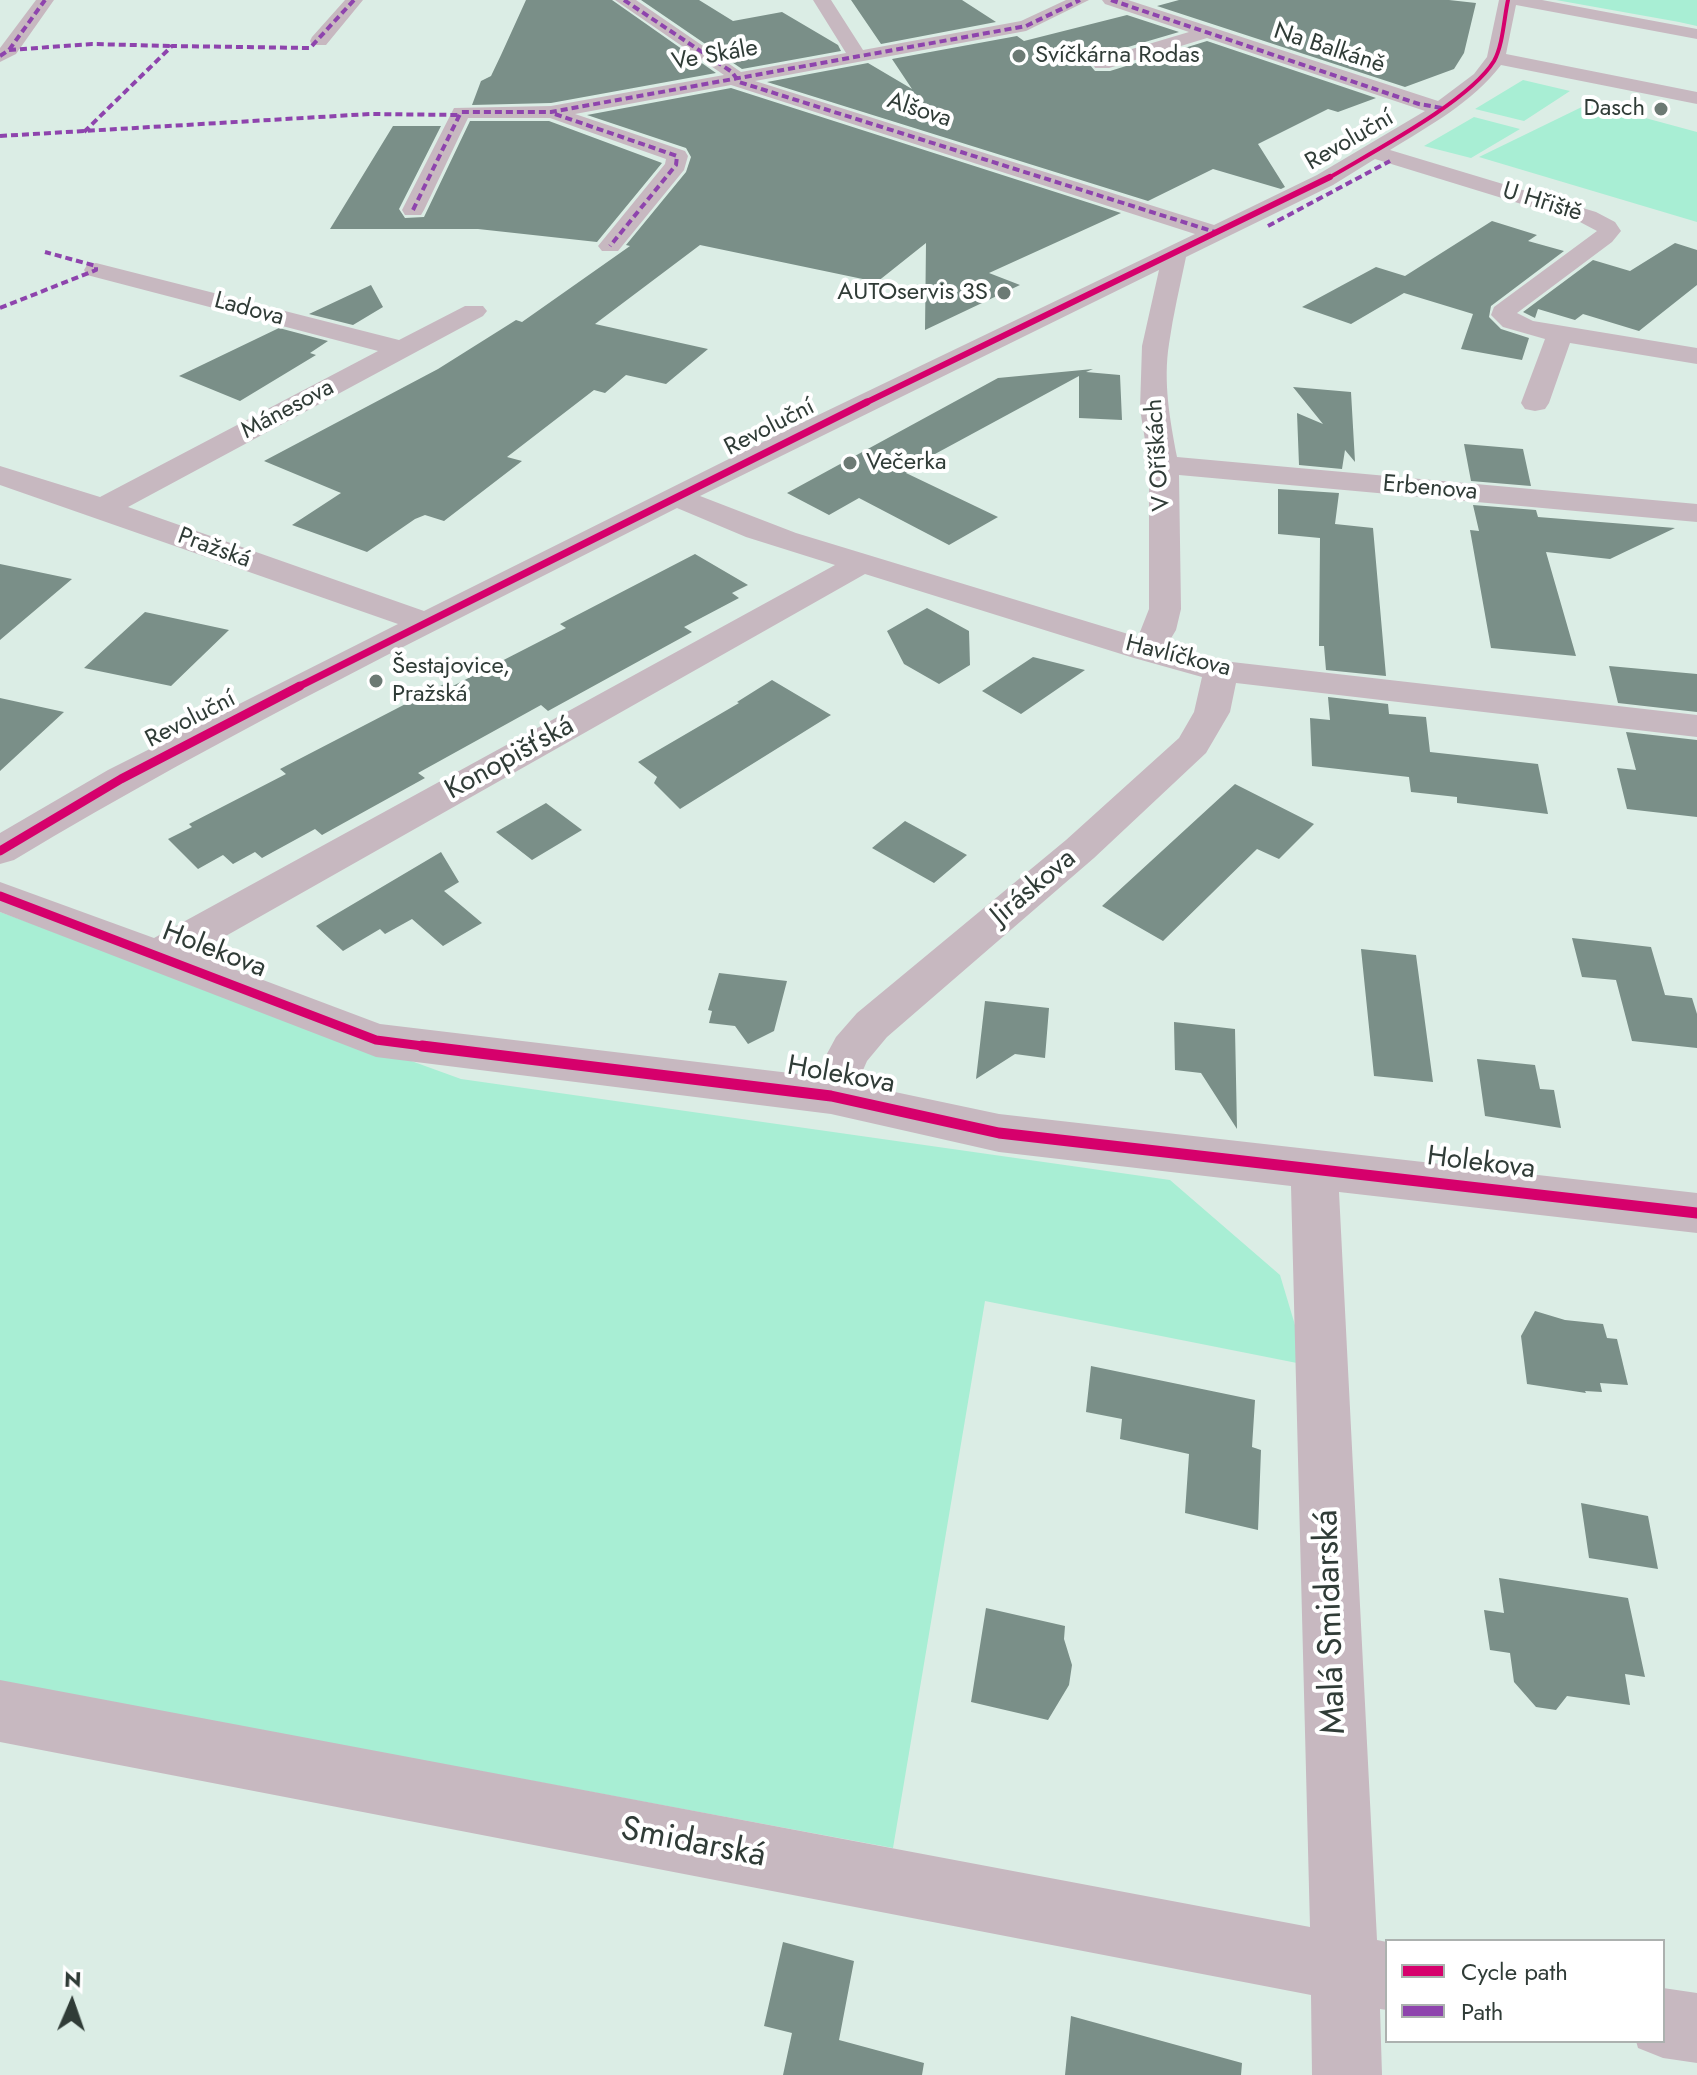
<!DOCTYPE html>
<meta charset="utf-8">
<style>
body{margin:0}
#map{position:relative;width:1697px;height:2075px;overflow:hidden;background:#dbede5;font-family:Jost,sans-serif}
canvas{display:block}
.legend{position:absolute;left:1385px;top:1939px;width:280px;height:104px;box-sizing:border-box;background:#fff;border:2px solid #acb1af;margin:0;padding:10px 14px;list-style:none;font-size:24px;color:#303c37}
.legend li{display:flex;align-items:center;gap:16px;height:40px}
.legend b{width:40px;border:2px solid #acb1af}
.north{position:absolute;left:32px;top:1963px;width:80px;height:80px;-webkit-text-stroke:6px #fff;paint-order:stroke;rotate:2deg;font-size:22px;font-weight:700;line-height:32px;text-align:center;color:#303c37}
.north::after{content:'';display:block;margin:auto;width:28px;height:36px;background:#303c37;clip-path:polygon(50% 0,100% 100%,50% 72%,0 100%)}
</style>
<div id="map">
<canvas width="1697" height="2075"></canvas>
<ul class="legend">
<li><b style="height:10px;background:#d6006c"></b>Cycle path</li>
<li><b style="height:10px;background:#8e44ad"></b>Path</li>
</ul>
<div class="north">N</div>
</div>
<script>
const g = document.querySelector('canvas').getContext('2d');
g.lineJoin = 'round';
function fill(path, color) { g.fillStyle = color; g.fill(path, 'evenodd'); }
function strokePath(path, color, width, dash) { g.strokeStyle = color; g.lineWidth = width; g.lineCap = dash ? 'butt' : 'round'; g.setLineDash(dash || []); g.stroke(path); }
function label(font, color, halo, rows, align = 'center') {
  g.font = font + ' Jost,sans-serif'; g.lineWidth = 8; g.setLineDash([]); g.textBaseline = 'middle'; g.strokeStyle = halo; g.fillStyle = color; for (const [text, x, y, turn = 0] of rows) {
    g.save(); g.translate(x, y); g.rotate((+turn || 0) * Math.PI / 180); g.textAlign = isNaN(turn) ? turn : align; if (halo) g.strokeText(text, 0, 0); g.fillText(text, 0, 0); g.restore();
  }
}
fill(new Path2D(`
 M1556,0H1697V26L1679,22Z
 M1523,80L1570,91L1524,121L1475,109Z
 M1590,103L1697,132V222L1479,157Z
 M1474,117L1520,129L1471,158L1424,146Z
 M0,912L461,1079L1170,1180L1280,1275L1307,1365L985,1301L893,1848L0,1682Z`), '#a8eed4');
fill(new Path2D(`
 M526,0H612L716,73L551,103L472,105L481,81L491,76L501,55Z
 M641,0H699L733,21L782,12L838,45L841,51L742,69Z
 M851,0H962L996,22L881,44Z
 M1179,0H1449L1476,3L1464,53L1454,69L1405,87L1157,6Z
 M1127,15L1179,32L1094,57L1090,65L1095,71H1110L1207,41L1376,98L1338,112L1328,109L1258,144L1285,187L1281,189L1213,169L1148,201L767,82L868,63L912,89L892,59L1017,36L1024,41Z
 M731,88L1121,213L989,273L1020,285L925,330L926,243L877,282L700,245L595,324L708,349L666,384L626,375L605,393L594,390L507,457L522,461L444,521L425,515L415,519L367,552L292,525L341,493L264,461L438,369L516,320L522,322L630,246L626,245L686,172L691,157L686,148L587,115Z
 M470,121H549L662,163L597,242L478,229H330L393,126H441L399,209L405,218L424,217Z
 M1492,221L1537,235L1528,241L1564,251L1491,306L1489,317L1501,329L1529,338L1522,360L1461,349L1473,314L1404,293L1351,324L1302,307L1376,267L1405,276Z
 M1675,243L1697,250V285L1639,331L1583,314L1575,320L1538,309L1535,318L1523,312L1593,260L1630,271Z
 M371,285L383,307L353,325L309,314Z
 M279,328L328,341L310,353L316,355L240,401L179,376Z
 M1093,369L1086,372L1120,375L1122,420L1079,418V376L911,467L914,469L906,473L998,517L949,545L859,498L829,515L787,493L998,378Z
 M1293,387L1351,392L1355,462L1345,450L1342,469L1299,465L1297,413L1323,424Z
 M1464,444L1523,449L1531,486L1471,481Z
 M1278,489L1339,493L1335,524L1373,528L1386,676L1326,670L1324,646H1319L1320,538L1278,534Z
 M1473,505L1536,510L1538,517L1675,528L1610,559L1546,552L1576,656L1491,648L1470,530L1479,531Z
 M695,554L748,585L732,593L739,598L684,627L692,632L548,711L541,705L418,773L425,778L322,835L315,829L262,858L255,852L233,864L223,855L198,869L168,839L192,827L189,824L286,774L280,769L446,683L451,687L566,628L560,624Z
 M0,564L72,579L0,640Z
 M927,608L969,631L970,665L939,684L904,664L887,631Z
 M145,612L229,630L171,686L84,668Z
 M1033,657L1085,670L1021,714L982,691Z
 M1609,666L1697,674V712L1618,703Z
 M772,680L831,715L680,809L654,783L657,777L638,762L739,703L737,702Z
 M1328,697L1388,704L1389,714L1426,717L1430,752L1538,764L1548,814L1457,803V797L1411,792L1409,777L1312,766L1310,718L1330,720Z
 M0,698L64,712L0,771Z
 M1626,732L1697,740V817L1627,809L1617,768L1636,770Z
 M1235,784L1314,824L1279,859L1257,849L1163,941L1102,906Z
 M546,803L582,830L532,860L496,832Z
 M905,821L967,855L934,883L872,848Z
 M441,852L459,882L444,891L482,923L443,946L412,919L385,934L380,929L343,951L316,926Z
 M1572,938L1651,947L1665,995L1692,998L1697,1014V1048L1632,1041L1616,980L1582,977Z
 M1361,949L1416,955L1433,1082L1374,1076Z
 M719,973L787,981L774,1031L748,1044L735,1026L709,1023L712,1011L708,1010Z
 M985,1001L1049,1008L1045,1058L1015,1054L976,1079Z
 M1174,1022L1235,1029L1237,1129L1201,1073L1175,1070Z
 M1477,1059L1535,1065L1540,1089L1554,1090L1561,1128L1485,1116Z
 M1535,1311L1565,1320L1603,1324L1607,1338L1617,1339L1628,1385L1600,1383L1602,1392L1585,1391L1586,1393L1527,1384L1521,1336Z
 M1091,1366L1255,1400L1252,1447L1261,1450L1258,1530L1185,1513L1189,1454L1120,1439L1122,1419L1086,1412Z
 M1581,1503L1648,1516L1658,1569L1589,1558Z
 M1499,1578L1628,1598L1645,1677L1625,1674L1630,1705L1567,1696L1556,1710L1536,1707L1514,1682L1510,1653L1490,1650L1484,1610L1504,1613Z
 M986,1608L1065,1626L1064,1639L1072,1665L1069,1685L1048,1720L971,1702Z
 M783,1942L854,1961L839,2040L924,2063L922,2075H783L792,2033L764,2026Z
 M1071,2016L1242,2063L1241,2075H1065Z`), '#7a8f88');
fill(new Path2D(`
 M36,0H54L16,54L0,62V48Z
 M345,0H363L326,45H312L310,41L312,37Z
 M615,0H636L741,72L846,53L813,0H831L863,50L1021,21L1066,0H1089L1026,31L755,81L1214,225L1317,175L1425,111L1207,38L1109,68H1095L1093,64L1095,60L1189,32L1105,4L1102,0H1128L1438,101L1474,74L1487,57L1499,0H1542L1697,29V39L1516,5L1506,54L1697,92V104L1501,65C1473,102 1429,126 1390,150L1596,212L1615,222L1621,231L1612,242L1517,313L1533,321L1697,348V364L1570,343L1549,403L1545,409L1535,411L1525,409L1521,403L1545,339L1503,327L1491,315L1494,307L1597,231L1580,222L1375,159L1333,185L1186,257C1180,286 1173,315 1169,344C1163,382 1170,420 1177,457L1697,504V522L1179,475L1181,609L1176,630L1167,645L1223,661L1697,715V737L1236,683L1230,712L1206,753L1094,858L887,1037L867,1061L857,1084L999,1114L1697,1193V1233L1339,1192L1377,1940L1387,1942V2010L1380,2009L1382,2075H1312L1311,1995L0,1742V1680L1310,1927L1291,1186L999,1152L831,1114L376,1057L0,912V882L154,938L835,565L746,537L677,508C454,622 228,731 14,860L0,864V833L108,770L398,624L0,485V466L100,497L378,351L87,275L84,270L87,265L96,263L399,340L465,306H483L487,311L483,316L128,507L424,611L787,430L1195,234L731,85L575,114L685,151L688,156L684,170L618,251H602L598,246L665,164L666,159L550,118H468L424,210L421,215H405L402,210L454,108L551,106L724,75ZM1159,270L1142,346L1140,409L1149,465V609L1138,637L796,533L700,496ZM865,574L1134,658L1202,677L1194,712L1179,738L1066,840L857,1013L836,1037L815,1076L380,1024L194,954Z
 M1663,1988L1697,1993V2063L1663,2058L1638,2048L1636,2041H1663Z`), '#c7b8c0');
strokePath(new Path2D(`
 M624,0L732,72L739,82L1215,232
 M1111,0L1419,104L1442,108
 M9,50L92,44L172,46
 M0,56L9,50L45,0
 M555,114L677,156L676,165L610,246
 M84,132L172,46L310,48L354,0
 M0,136L370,114L459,115
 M413,210L461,112H551L1026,26L1080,0
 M1268,226L1390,161
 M0,308L96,270V266L45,252`), '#8e44ad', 4, [7, 4]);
strokePath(new Path2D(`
 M1327,179C1370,153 1469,102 1494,61C1503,45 1504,18 1508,0`), '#d6006c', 4);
strokePath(new Path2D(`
 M863,404L1330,177`), '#d6006c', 6);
strokePath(new Path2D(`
 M296,688L867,402`), '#d6006c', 7);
strokePath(new Path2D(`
 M0,851L121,779L300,686
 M0,896L376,1040L438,1048`), '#d6006c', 9);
strokePath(new Path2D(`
 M422,1046L831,1096L999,1133L1697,1213`), '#d6006c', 11);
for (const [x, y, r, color] of [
 [1019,56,8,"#6c7a74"],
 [1661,109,8,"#6c7a74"],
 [1004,293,8,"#6c7a74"],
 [850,463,8,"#6c7a74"],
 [376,681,8,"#6c7a74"]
]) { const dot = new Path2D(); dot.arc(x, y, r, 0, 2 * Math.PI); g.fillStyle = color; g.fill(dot); strokePath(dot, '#fff', 3); }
label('24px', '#303c37', '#fff', [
 ["Na Balkáně",1329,49,18],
 ["Ve Skále",715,56,-10],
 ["Alšova",919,111,18],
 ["Revoluční",1350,141,-30],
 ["U Hřiště",1542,203,17],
 ["Ladova",249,310,15],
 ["Mánesova",288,410,-28],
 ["Revoluční",770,428,-27],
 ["V Oříškách",1159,455,-94],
 ["Erbenova",1430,489,5],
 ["Pražská",214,549,20],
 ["Havlíčkova",1178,657,14],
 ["Revoluční",191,720,-27]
]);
label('24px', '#303c37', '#fff', [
 ["Svíčkárna Rodas",1035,56],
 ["Dasch",1645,109,"right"],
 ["AUTOservis 3S",988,293,"right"],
 ["Večerka",866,463],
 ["Šestajovice,",392,667],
 ["Pražská",392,695]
], 'left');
label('28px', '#303c37', '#fff', [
 ["Konopišťská",510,759,-29],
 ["Jiráskova",1034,888,-40],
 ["Holekova",214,951,21],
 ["Holekova",841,1076,10],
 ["Holekova",1481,1164,7]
]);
label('34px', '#303c37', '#fff', [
 ["Malá Smidarská",1332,1622,-92],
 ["Smidarská",693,1844,11]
]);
</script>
